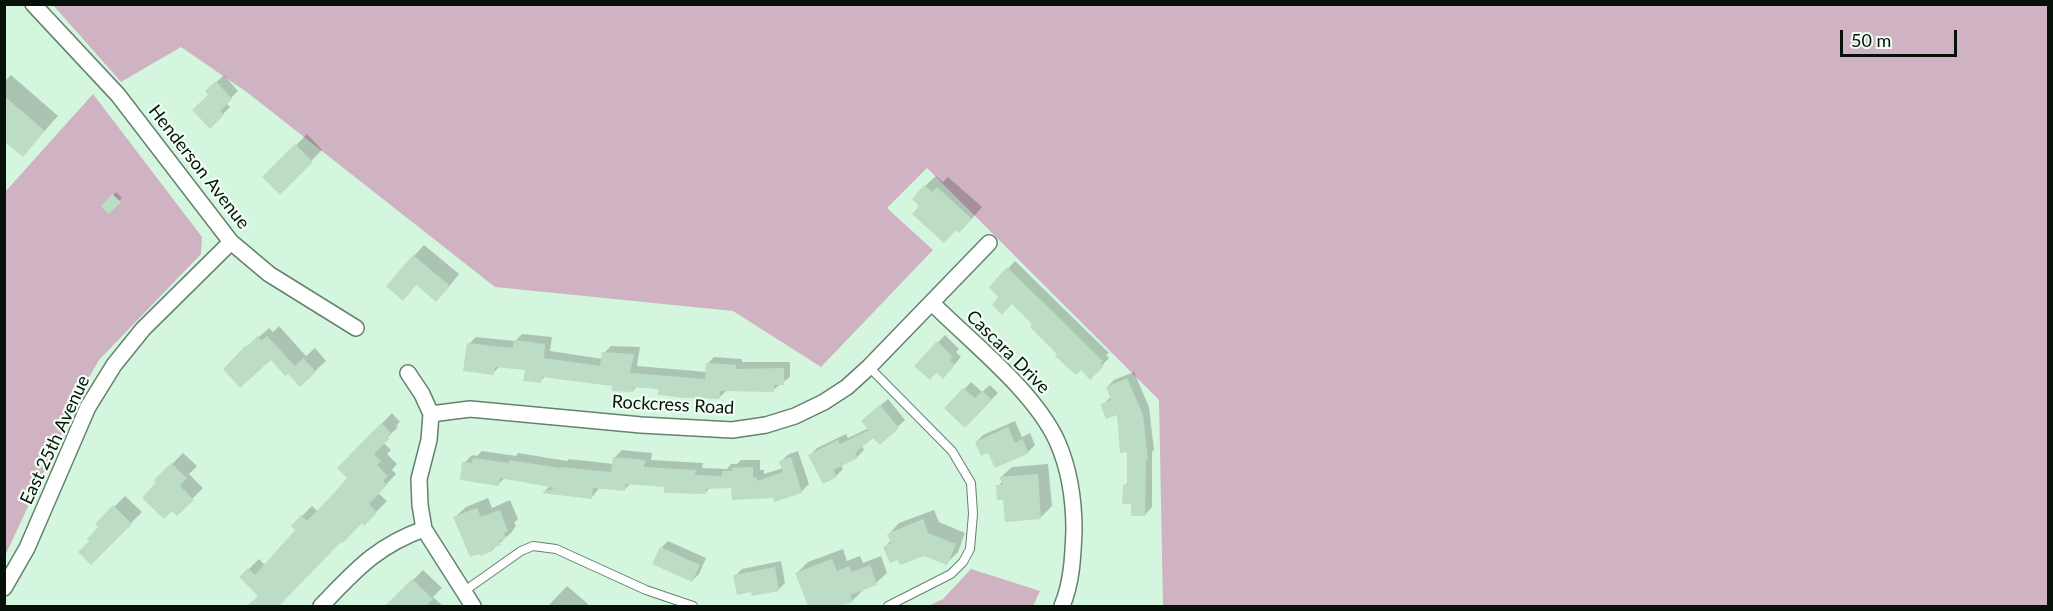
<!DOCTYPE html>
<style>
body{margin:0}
#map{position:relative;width:2053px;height:611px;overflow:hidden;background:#d5f6de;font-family:Lato,sans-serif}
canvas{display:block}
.frame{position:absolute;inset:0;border:6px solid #061109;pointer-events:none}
.scale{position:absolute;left:1840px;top:30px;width:117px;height:27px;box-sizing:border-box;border:3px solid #061109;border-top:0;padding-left:8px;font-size:18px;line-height:21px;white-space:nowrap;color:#061109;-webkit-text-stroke:4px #f0fef4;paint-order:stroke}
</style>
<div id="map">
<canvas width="2053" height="611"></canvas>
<div class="frame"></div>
<div class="scale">50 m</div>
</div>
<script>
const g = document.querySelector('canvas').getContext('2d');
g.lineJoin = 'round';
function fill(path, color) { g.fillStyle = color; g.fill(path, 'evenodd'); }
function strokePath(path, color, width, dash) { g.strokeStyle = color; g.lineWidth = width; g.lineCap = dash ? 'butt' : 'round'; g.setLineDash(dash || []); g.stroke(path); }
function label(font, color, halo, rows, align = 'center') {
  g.font = font + ' Lato,sans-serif'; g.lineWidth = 4.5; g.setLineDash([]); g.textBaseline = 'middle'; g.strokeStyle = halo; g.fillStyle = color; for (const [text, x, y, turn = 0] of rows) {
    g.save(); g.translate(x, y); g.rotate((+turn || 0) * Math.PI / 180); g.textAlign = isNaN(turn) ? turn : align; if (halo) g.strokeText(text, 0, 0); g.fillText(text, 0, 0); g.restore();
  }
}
fill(new Path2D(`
 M53,5H2048V606H1163L1159,400L927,168L887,208L933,250L821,367L733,311L495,287L248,93L181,47L121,82Z
 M93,94L202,237L201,254L99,360L82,390L5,556V192Z
 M971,569L1040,591L1033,606H928L943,599Z`), '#d0b3c2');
fill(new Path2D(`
 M11,75L58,116L23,155L7,142L4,145V82Z
 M224,75L238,91L226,103L230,107L210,127V94L207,91Z
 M307,134L322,150L280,193L265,177Z
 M936,176L943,182L948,177L982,207L970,221L921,206L925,186Z
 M116,192L122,198L109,212L103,206Z
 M424,245L459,274L447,289L417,284L403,299L414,256Z
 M1015,261L1109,353L1106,355L1109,358L1090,378L1081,368L1059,354L1035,324L1012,302L1000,298L991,287Z
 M279,326L306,356L315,348L326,361L300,385L288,372L271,358L225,369L258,336L259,337L269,328L273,332Z
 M522,334L552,337L550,351L603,359L604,353L611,346L640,347L637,366L707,372V364L714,357L742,359V362H790V377L773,390H727L719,398L637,386L633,391L614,385L546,376L540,381L526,369L500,366L493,373L469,344L476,337L515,341Z
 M945,335L959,349L956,352L961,357L943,377L936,371L916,366Z
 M1134,372L1149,407L1154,450L1152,452V507L1145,515L1133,502L1124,486L1129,481V450L1118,413L1102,405L1111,397L1107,387L1114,380Z
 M971,382L982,392L990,385L998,393L965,426L946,408Z
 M888,399L905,420L880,443L874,436L862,446L864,450L857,457L841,465L843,469L836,476L810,455L817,448L846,434L848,438L869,428L870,414Z
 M392,413L400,422L396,426L398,427L383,442L391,450L387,454L397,464L392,470L396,474L378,493L387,501L364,524L362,521L341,539L276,606H248L260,595L241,577L259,559L265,565L297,530L302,516L312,506L318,512L349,478L339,468Z
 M1015,421L1022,437L1030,433L1035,445L1028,452L989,451L976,442L983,435Z
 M622,450L652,453L651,460L703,463L702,468L727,469L731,464H737L741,460H760V470H764V474L783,468L781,461L789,454L798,451L809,484L801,492L774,496L733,486L711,487L705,493L666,486L631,483L625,489L600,487L592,497L544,492L551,485L505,478L498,484L464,463L472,455L477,456L482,451L516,456L518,453L567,461L569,459L614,464V458Z
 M183,453L197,466L189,474L203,488L177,514L156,480Z
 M1048,464L1052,506L1041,517L998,486L1003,481L1001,477L1012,467Z
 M125,496L142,512L91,563V541L101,527L97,524Z
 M488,498L492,508L510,500L518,519L514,523L516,526L511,533L492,550L455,517L466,507Z
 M934,510L939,522L965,533L958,552L947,563L924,554L898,558L885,547L891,540L889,534L899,523Z
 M668,541L706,558L699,574L692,581L661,548Z
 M843,549L847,561L860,556L863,563L881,556L887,573L876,583L863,590L852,601L837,606H830L829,604L823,606H809L797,573L808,562Z
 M781,561L785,583L778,590L735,576L742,569Z
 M423,570L442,588L433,597L443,606H387Z
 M567,586L588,604L587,606H548Z`), '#0003');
fill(new Path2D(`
 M216,81L232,99L220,111L224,115L210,129L192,110L208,95L205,91Z
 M4,96L45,131L23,157L4,141Z
 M295,144L313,162L280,195L262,177Z
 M924,185L932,192L937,187L972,219L959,233L956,230L944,243L912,214L919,206L912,199Z
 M112,194L121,202L109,214L101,206Z
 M413,255L450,286L436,302L416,285L403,301L386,286Z
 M1007,267L1103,361L1100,363L1104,366L1090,380L1081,370L1076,375L1055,356L1057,354L1030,327L1032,324L1012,304L1002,315L992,305L998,297L989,287Z
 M267,336L295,366L303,358L316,372L300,387L288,374L285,376L271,360L240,388L223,369L246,345L247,346L258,337L261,341Z
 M514,340L545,344L544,358L600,366L602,352L634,354L630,373L705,379L706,363L736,365V369L784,368V385H774V392L720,391L719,399L685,398L658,395V389L634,387L633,392L612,391V386L542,377L541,383L523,381L525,370L495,367L494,375L463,371L467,343L513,348Z
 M937,341L953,357L950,360L955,365L943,379L936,373L930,380L914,366Z
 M1127,378L1143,415L1148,459H1146L1145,516H1131V504H1122L1123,485H1127V452L1120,453L1117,415L1106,419L1100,404L1111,400L1106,387Z
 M963,388L975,398L982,391L992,400L965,428L944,408Z
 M880,405L899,428L880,445L873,438L855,453L858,458L833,470L837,477L823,484L808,455L838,440L840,444L869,430L861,421Z
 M381,423L391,433L387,437L389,439L374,454L381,461L377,465L388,476L383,481L387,485L369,504L377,513L364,526L362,523L343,543L341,542L279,606H247L258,596L239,577L248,568L255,575L295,530L291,526L301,515L307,521L335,492L347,478L337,468Z
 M1008,427L1015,443L1022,439L1029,453L995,468L988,453L981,456L975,442Z
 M613,457L645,460L644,467L696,470L695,475L722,476V471H732V468L753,467V477L757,478V481L783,472L779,461L791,457L802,493L774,502L773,498L732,500L731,488L706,489V494L664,493V487L626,484L625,491L593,488L592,499L541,493L555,488L500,478L499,486L460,480L462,462L472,463L473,458L509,463V460L560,468V467L611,472Z
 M171,463L187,478L180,486L194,500L177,516L172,511L164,519L142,498L156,482L154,480Z
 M1038,474L1041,519L1005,522L1003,500H997L996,485H1003L999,477Z
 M113,505L132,524L91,565L78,552L89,541L87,539L98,527L95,524Z
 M477,508L481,517L500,510L508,531L504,533L506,538L499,541L501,545L491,549L493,551L480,556L479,554L470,557L453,517Z
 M923,519L928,533L956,544L947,565L924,556L900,565L898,560L890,563L883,547L891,543L887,534Z
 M660,547L700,565L692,582L652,564Z
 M832,559L837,571L849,566L852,572L870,565L877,585L850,595L853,602L841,606H808L795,573Z
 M775,567L779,591L752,596L751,592L737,595L733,575Z
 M412,579L433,599L426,606H385Z`), '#bcdcc5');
const service = new Path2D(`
 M869,367L952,451L971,483L973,514L970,549L963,562L951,574L888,606
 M463,592L521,551L533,546L556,549L646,590L693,606`);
const minor = new Path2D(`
 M33,4L118,95L231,242L269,274L356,328
 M932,303C971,342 1034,391 1057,441C1069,468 1074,501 1074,530C1073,556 1072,582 1062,606
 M408,373L422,394L431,414L429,440L419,479L420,505L424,529L473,606
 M431,414L470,409L641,425L732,430L766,425L795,416L824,402L847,387L869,367L989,243
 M4,588L27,548L88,407L114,365L143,329L231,242
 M321,606C355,571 376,546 424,529`);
strokePath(service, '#64826d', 10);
strokePath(minor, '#64826d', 18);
strokePath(service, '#fff', 8);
strokePath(minor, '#fff', 15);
label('18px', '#061109', '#f0fef4', [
 ["Henderson Avenue",199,167,52],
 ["Cascara Drive",1008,352,45],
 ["Rockcress Road",673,405,3],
 ["East 25th Avenue",55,440,-65]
]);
</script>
